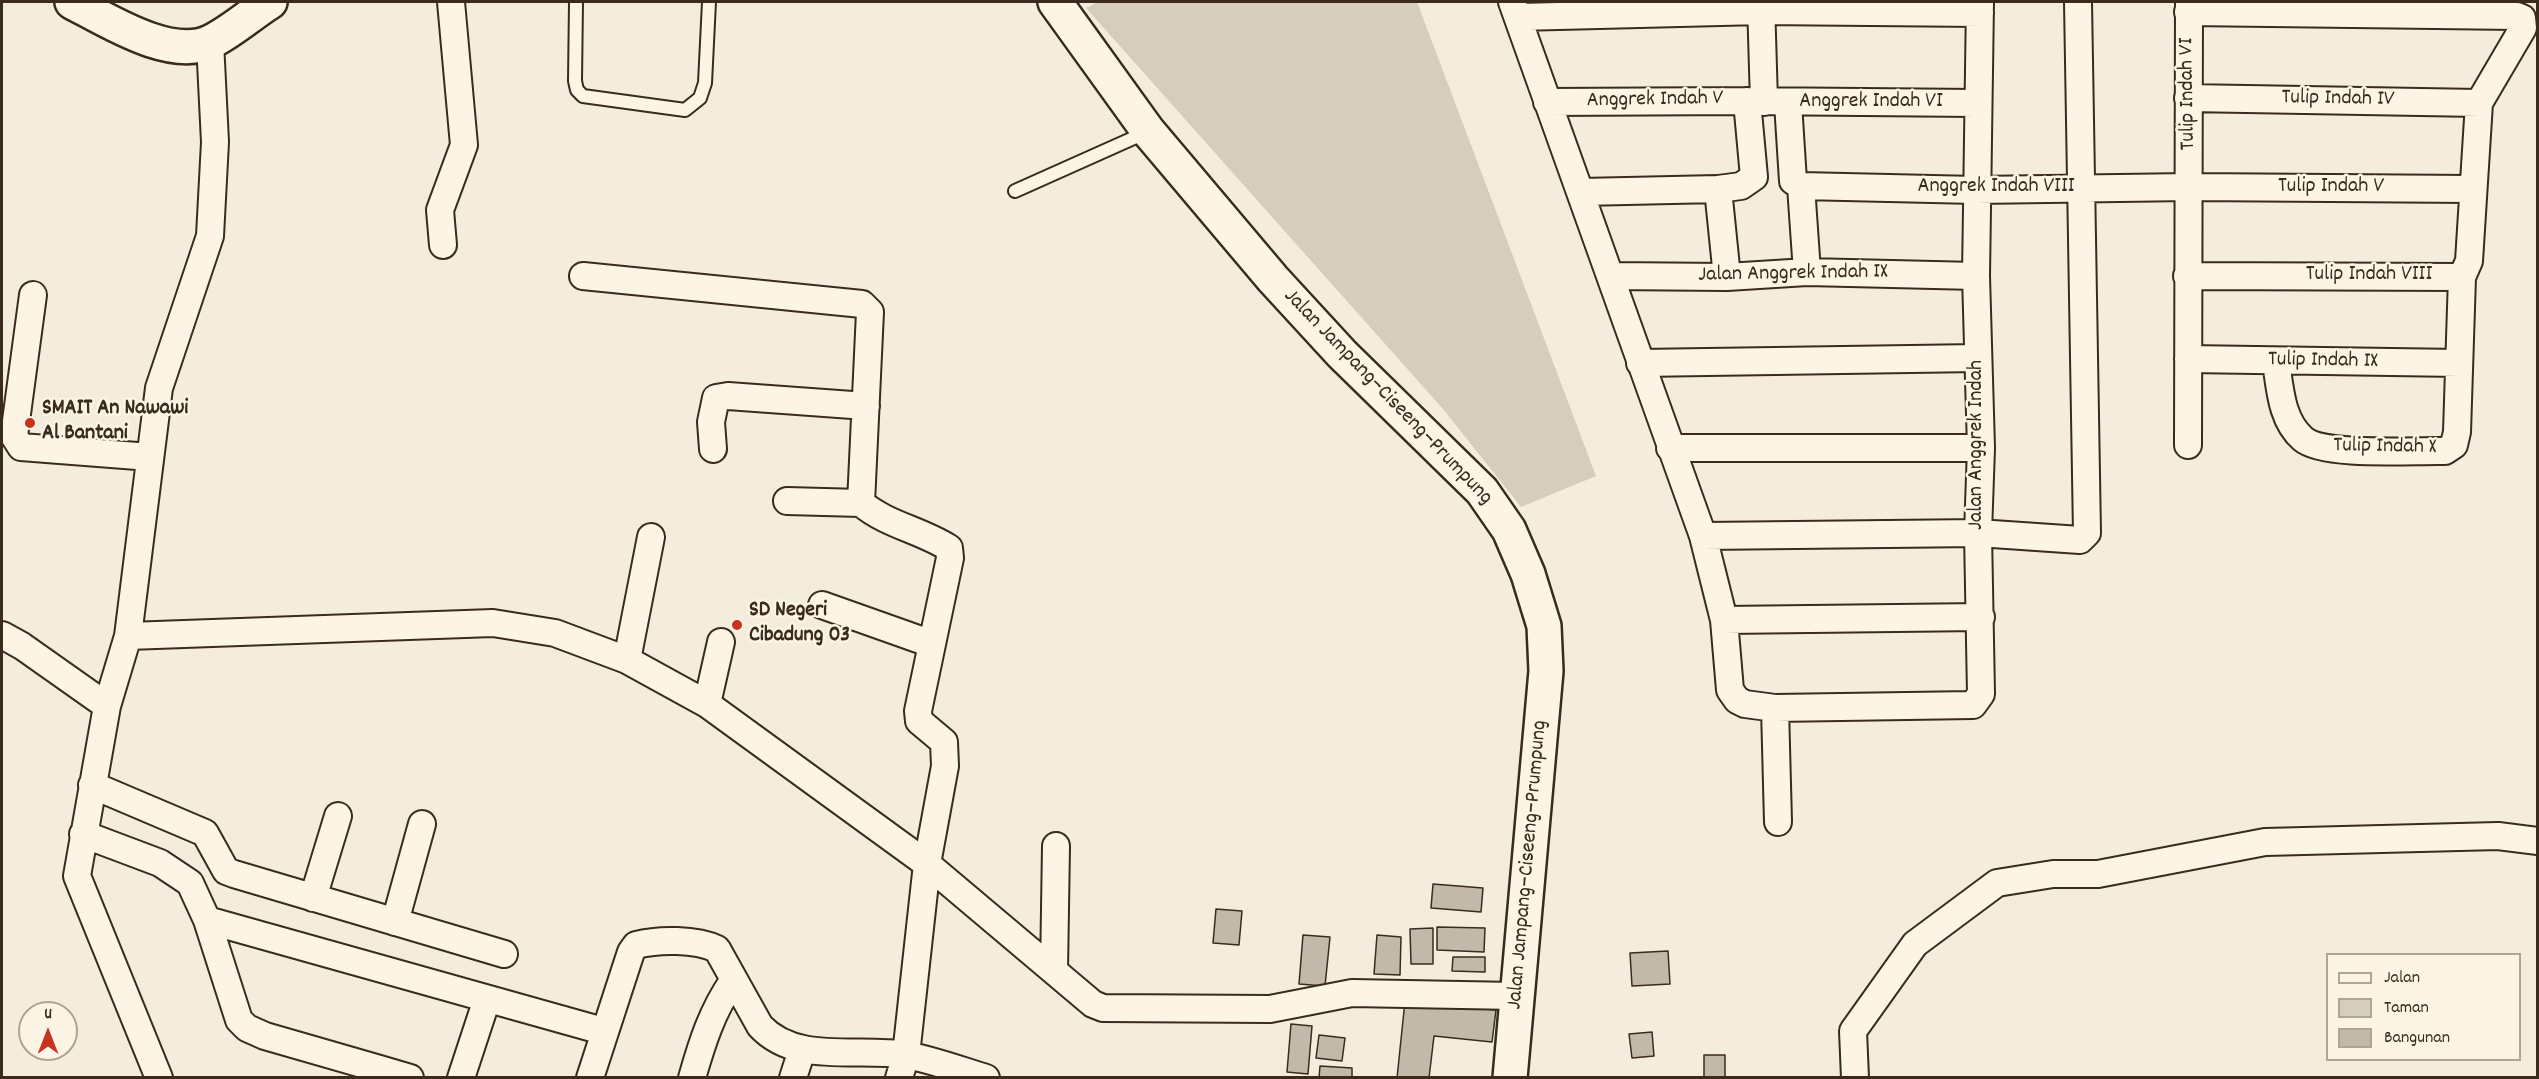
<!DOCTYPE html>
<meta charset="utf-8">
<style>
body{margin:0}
#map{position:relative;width:2539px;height:1079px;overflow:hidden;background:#f4eddd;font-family:Dekko,sans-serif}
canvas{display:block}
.frame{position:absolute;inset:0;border:3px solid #3b2a1e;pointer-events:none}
.legend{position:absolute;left:2326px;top:953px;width:195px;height:108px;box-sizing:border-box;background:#fcf5e5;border:2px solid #afa495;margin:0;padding:8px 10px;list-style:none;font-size:18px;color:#3b2a1e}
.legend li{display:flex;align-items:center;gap:12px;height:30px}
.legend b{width:30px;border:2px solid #afa495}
.north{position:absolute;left:18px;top:1001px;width:60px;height:60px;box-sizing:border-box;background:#fcf5e5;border:2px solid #afa495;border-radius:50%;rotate:0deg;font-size:16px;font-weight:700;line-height:24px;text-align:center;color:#3b2a1e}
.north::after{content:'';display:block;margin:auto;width:21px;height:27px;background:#c8321e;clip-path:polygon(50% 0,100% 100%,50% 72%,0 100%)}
</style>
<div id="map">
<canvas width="2539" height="1079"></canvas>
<div class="frame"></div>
<ul class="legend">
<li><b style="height:8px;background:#fcf5e5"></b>Jalan</li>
<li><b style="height:16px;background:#d6cdbd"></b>Taman</li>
<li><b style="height:16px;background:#c3b9aa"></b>Bangunan</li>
</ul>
<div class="north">U</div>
</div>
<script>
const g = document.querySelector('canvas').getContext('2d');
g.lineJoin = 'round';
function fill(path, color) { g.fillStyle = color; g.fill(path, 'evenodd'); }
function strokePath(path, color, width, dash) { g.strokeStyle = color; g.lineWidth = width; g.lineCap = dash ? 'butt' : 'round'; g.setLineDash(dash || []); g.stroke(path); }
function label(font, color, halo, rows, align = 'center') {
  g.font = font + ' Dekko,sans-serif'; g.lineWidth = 5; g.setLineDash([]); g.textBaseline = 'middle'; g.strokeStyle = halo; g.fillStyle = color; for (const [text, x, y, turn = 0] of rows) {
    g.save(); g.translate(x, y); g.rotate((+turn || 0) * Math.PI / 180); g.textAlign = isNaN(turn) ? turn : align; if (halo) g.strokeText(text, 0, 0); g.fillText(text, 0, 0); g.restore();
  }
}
fill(new Path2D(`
 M1098,2H1417L1596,476L1521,507L1443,409L1086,8Z`), '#d6cdbd');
const building = new Path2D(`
 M1433,884L1483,888L1481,912L1431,908Z
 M1216,909L1242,911L1239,945L1213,943Z
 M1437,927L1485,928L1484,952L1437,950Z
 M1433,928V964H1411L1410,929Z
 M1303,935L1330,937L1325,986L1299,984Z
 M1377,935L1401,937L1400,975L1374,974Z
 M1668,951L1670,984L1632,986L1630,953Z
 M1453,957H1485V972L1452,971Z
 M1405,1001L1496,1010L1492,1042L1434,1036L1429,1078H1397Z
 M1291,1024L1312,1026L1308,1074L1287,1072Z
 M1652,1032L1654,1056L1632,1058L1629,1034Z
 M1319,1035L1345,1038L1342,1061L1316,1058Z
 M1704,1055H1725V1078H1704Z
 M1320,1066L1352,1068V1078H1319Z`);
fill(building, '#c3b9aa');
strokePath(building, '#3b2a1e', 1.5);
const lane = new Path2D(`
 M576,2L575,81L577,90L583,96L685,110L700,98L705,83L709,2
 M1015,191L1147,132`);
const street = new Path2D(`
 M1512,2L1703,536L1724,620L1730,690L1737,700L1745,704L1775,708L1973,705L1981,694L1978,533L1981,448L1976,276L1980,2
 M1761,2L1764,102
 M1518,17L1761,11L1980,13
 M210,42L215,142L210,236L159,388L128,636L493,623L555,633L627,660L707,704L927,864L1093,1004L1103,1008L1270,1009L1352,993L1516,996
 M2188,98L2479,103L2523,28L2522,18L2517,16L2188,12
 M1547,102L1747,101L1977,103
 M1788,103L1793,181L1801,186L1807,272
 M1801,186L1976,190L2190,187L2472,189
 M1581,192L1718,189
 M443,245L440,210L464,145L451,2
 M583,276L862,304L870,312L861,503C887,525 921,530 949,548L950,558L918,711L919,721L944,742L945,766L927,864L906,1055L899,1078
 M1610,276L1727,277L1807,272L1976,276
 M2187,276L2462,277L2469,261L2479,103
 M1727,277L1718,189L1741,186L1754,177L1747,101
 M33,295L14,436L21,447L150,457
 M2188,359L2459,363
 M2276,362C2280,388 2281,420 2303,439C2324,457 2415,450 2445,451L2454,445L2457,432L2462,277
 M1640,363L1978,358
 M2188,445L2189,2
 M1670,448H1981
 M713,449L711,422L716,398L728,396L866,406
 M787,501L861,503
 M1703,536L1978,533L2080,540L2087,533L2078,2
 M822,605L932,644
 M1724,620L1981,617
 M2,635L22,646L107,706
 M128,636L107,706L77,876L159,1078
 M627,660L651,537
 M707,704L721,642
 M1775,708L1778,822
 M92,785L205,833L226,871L234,874L504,954
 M83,834L160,863L190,883L207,920
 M313,898L338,816
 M395,922L422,824
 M1054,971L1056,846
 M376,1068L265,1036L247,1028L239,1020L207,920L603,1031
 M373,1078L376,1068L410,1078
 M461,1078L487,999
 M590,1078L631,952L636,945C659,939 696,939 717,949L760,1026C796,1065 859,1047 906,1055C933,1060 960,1070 986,1078
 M692,1078C702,1043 712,1011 733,981
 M793,1078L802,1050
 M1855,1078L1853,1031L1915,944L1997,883L2053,874H2098L2265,842L2498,836L2538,841`);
const secondary = new Path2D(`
 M72,2C107,20 172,62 212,41C232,31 251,14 270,2`);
const primary = new Path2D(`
 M1055,2L1148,131L1273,279L1342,354L1482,491L1509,530L1528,574L1544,626L1546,671L1510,1078`);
strokePath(lane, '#3b2a1e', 16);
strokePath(street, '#3b2a1e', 30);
strokePath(secondary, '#3b2a1e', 38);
strokePath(primary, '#3b2a1e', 38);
strokePath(lane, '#fcf5e5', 12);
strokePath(street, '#fcf5e5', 26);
strokePath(secondary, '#fcf5e5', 33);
strokePath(primary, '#fcf5e5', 33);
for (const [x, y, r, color] of [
 [30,423,6,"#c8321e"],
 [737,625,6,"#c8321e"]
]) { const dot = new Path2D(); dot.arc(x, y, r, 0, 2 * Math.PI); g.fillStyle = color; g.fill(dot); strokePath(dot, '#fcf5e5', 2); }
label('22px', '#3b2a1e', '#fcf5e5', [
 ["Tulip Indah VI",2189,94,-91],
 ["Tulip Indah IV",2338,100,1],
 ["Anggrek Indah V",1655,101,-1],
 ["Anggrek Indah VI",1871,103],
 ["Anggrek Indah VIII",1996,188],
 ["Tulip Indah V",2331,188],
 ["Jalan Anggrek Indah IX",1793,275,-1],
 ["Tulip Indah VIII",2369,276],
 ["Tulip Indah IX",2323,362,1],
 ["Jalan Jampang–Ciseeng–Prumpung",1387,398,46],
 ["Jalan Anggrek Indah",1978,445,-90],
 ["Tulip Indah X",2385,448,1],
 ["Jalan Jampang–Ciseeng–Prumpung",1529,865,-85]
]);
label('bold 22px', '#3b2a1e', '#fcf5e5', [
 ["SMAIT An Nawawi",42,410],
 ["Al Bantani",42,435],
 ["SD Negeri",749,612],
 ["Cibadung 03",749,637]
], 'left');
</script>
